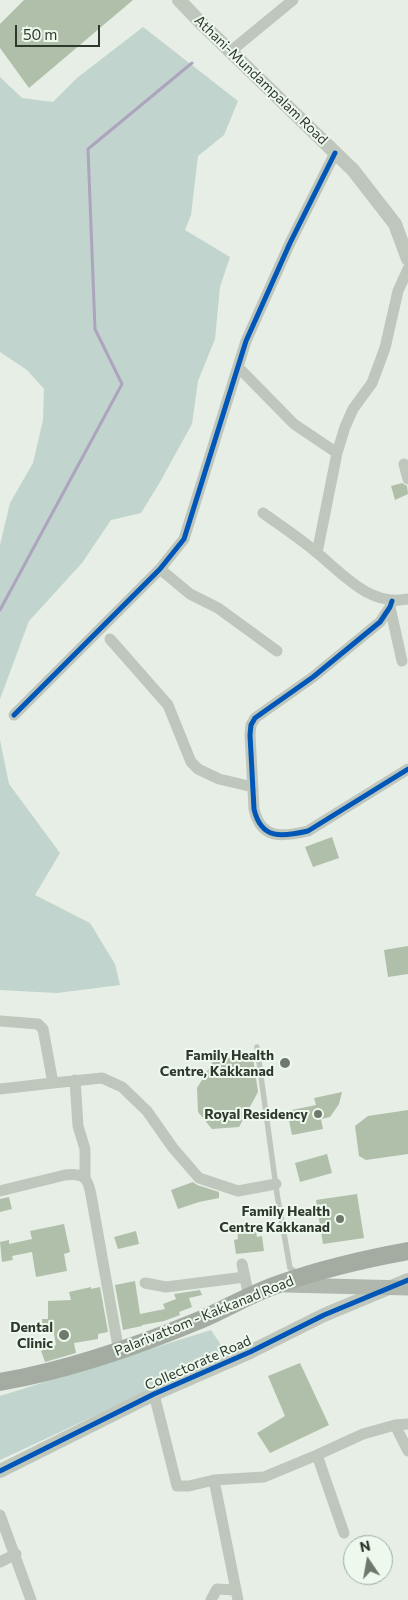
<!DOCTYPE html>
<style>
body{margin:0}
#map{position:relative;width:408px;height:1600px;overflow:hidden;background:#e6eee6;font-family:Commissioner,sans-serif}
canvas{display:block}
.north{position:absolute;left:343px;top:1535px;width:50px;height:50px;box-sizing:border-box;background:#eef9ee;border:1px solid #a2aca0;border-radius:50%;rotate:348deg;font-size:14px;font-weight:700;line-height:20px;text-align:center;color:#2f382c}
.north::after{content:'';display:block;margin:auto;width:18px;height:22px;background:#6f786d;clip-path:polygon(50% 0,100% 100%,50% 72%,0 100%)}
.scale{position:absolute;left:15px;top:25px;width:85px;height:22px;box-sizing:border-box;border:2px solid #2f382c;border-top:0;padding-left:6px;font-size:15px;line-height:18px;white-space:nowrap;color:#2f382c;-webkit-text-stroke:4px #eef9ee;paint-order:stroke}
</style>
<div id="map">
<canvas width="408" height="1600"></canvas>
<div class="north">N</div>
<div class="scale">50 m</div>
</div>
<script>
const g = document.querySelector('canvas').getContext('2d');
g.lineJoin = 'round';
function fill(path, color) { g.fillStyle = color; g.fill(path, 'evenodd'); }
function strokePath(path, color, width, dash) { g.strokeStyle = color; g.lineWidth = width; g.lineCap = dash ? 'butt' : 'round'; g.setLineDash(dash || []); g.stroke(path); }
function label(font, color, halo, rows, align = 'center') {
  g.font = font + ' Commissioner,sans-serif'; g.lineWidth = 4; g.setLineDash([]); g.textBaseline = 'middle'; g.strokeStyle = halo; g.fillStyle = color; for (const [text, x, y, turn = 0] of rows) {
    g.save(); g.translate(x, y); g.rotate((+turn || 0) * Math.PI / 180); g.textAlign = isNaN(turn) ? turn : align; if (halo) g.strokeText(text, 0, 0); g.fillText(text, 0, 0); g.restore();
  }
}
fill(new Path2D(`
 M143,27L238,101L224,135L198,156L191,215L185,230L230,257L220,287L215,339L198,381L192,424L160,482L141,513L111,520L82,563L29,621L0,699V545L10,503L33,463L43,420L44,389L27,370L0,352V77L22,98L53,102L77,78Z
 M0,740L9,784L60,853L35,895L90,923L115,964L120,985L57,993L0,990Z
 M211,1330L227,1354L0,1460V1396Z`), '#c1d4cd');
strokePath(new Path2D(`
 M0,610L122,384L95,329L88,149L192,63`), '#ada4bd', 3);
fill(new Path2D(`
 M24,0H133L29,88L0,48V24Z
 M402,483L407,486L408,494L395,500L391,486Z
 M332,837L339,858L313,867L305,847Z
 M408,946V974L388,977L384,950Z
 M215,1058H253L258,1092L239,1127L212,1129L198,1112L197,1088Z
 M342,1092L339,1104L330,1117L321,1119L323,1129L292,1135L287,1111L316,1105L314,1098Z
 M408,1110V1154L366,1160L359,1156L355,1126L368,1116Z
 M327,1154L332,1173L300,1182L295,1163Z
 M193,1182L197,1185L219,1192V1198L199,1202L178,1209L171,1190Z
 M357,1194L364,1238L323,1244L316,1200Z
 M9,1197L12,1209L0,1212V1199Z
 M64,1224L70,1252L64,1254L67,1271L36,1277L32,1252L12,1256L13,1260L2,1262L0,1242L9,1240V1244L32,1239L30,1231Z
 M255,1226L257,1237L262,1236L264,1251L236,1254L234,1240L238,1239L237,1228Z
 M136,1231L139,1244L118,1249L114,1237Z
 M135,1281L140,1314L165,1309L163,1304L176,1299L174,1294L200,1290L202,1295L189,1298L192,1307L179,1312L180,1315L164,1321L142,1325V1326L123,1330L115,1285Z
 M91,1287V1289L100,1287L108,1332L98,1334V1339L74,1343L76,1353L45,1362L41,1351L56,1345L53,1328L43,1330L42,1319H48V1301L71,1300L69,1292Z
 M300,1363L329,1425L270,1453L257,1433L285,1416L268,1376Z`), '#b0bfa9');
strokePath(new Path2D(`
 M257,1047L277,1194L290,1268L298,1274`), '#bfc7bd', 5.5);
strokePath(new Path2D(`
 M231,51L293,0
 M238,367L294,424L337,453
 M404,464L408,479
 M263,513C281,526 299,538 316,552C343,574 370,607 408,599
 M317,553L337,453L345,427L353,409L372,383L385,348L398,291L408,269
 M160,569L190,594L218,608L277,651
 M392,601L390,607L380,622L313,677L255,718L251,725L250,735L254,809C261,840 282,837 308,831L408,769
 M390,607L402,661
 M110,639L168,705L191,762L198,769L219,779L253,787
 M14,715L160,569L184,539L246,341L290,243L335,153
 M0,1021L38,1024L43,1029L53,1083L0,1089
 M75,1080L78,1126L85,1149V1178
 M53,1083L102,1078L122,1087L147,1111L173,1148L199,1178L238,1191L276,1184
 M0,1191L65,1175C83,1173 88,1177 91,1195L119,1352
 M242,1264L249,1297
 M145,1283L166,1287L245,1277
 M154,1394L177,1486H189L214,1480L264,1477L317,1455L363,1434L395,1425L408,1424
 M395,1425L408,1451
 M317,1455L344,1533
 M214,1480L238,1600
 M0,1515L31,1600
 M0,1562L16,1554
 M211,1600L217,1589L236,1590`), '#bfc7bd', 11);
strokePath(new Path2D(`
 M179,0L199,21L353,170L395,224L408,259
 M0,1471L154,1394L250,1352L324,1315L408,1280`), '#bfc7bd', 14);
strokePath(new Path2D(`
 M285,1285L408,1288`), '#b0b8ae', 15);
strokePath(new Path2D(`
 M0,1382C69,1370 135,1347 200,1320C226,1309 252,1293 279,1284C321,1269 364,1259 408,1251`), '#a4aca2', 18);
strokePath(new Path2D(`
 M392,601L390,607L380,622L313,677L255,718L251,725L250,735L254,809C261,840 282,837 308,831L408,769
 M14,715L160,569L184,539L246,341L290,243L335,153
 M0,1471L154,1394L250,1352L324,1315L408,1280`), '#0057b8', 5);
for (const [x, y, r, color] of [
 [285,1063,6,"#6f786d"],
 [318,1114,5,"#6f786d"],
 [340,1219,5,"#6f786d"],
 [64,1335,6,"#6f786d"]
]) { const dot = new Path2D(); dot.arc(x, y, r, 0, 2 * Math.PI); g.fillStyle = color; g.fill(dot); strokePath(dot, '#eef9ee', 2); }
label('14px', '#2f382c', '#eef9ee', [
 ["Athani-Mundampalam Road",261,80,44],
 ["Palarivattom - Kakkanad Road",204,1316,-22],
 ["Collectorate Road",198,1363,-24]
]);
label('bold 14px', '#2f382c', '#eef9ee', [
 ["Family Health",274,1055],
 ["Centre, Kakkanad",274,1071],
 ["Royal Residency",308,1114],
 ["Family Health",330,1211],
 ["Centre Kakkanad",330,1227],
 ["Dental",53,1327],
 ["Clinic",53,1343]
], 'right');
</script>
